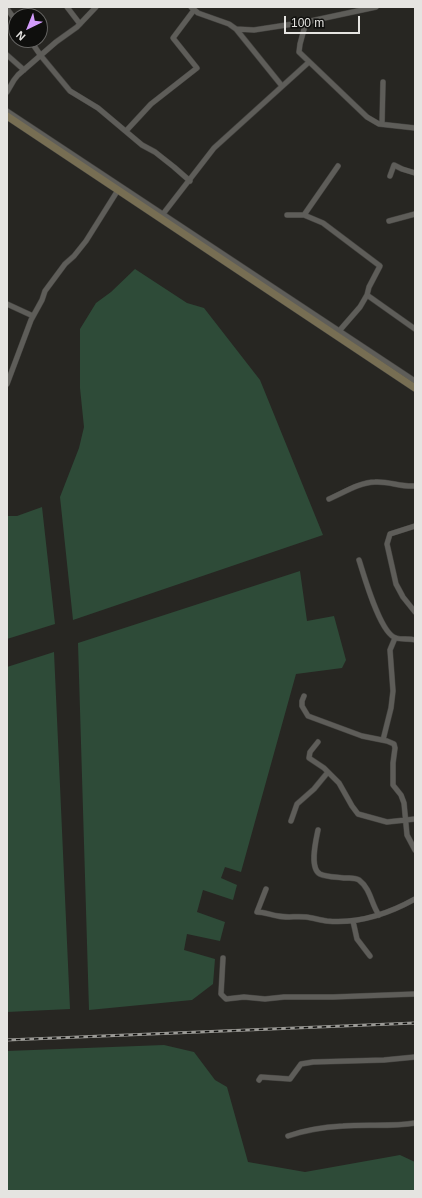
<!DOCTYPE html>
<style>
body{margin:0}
#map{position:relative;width:422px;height:1198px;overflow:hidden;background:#272622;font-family:Helvetica,sans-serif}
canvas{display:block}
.frame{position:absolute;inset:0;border:8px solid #e5e4e1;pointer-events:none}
.north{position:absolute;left:8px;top:8px;width:40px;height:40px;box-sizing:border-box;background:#0f0f0d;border:1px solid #656462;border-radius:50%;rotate:223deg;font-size:11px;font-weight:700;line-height:16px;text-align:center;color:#e5e4e1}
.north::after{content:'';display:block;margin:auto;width:14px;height:18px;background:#d39cfc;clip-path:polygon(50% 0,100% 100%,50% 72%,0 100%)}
.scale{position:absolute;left:284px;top:16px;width:76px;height:18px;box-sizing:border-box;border:2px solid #e5e4e1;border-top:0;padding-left:5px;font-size:12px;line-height:14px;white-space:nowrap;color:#e5e4e1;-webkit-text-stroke:3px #0f0f0d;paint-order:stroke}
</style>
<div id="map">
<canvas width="422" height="1198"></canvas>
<div class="frame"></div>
<div class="north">N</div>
<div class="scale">100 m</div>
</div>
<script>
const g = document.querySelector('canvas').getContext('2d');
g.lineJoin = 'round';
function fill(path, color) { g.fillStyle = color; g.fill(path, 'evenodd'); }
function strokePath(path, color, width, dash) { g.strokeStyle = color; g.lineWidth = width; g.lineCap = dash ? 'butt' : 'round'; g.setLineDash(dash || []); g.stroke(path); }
fill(new Path2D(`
 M135,269L187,303L204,308L260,380L323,535L73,620L60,497L79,448L84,427L80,388V329L96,303L111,292Z
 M42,507L55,624L7,639V516H17Z
 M300,571L307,621L334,616L346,660L342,668L296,674L241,872L225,867L221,878L237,885L233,900L203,890L197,912L225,922L220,941L187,934L184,950L215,959L213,984L192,1000L89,1010L78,643Z
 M54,652L70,1009L7,1012V667Z
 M164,1045L194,1052L215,1080L227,1087L248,1162L305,1172L400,1155L415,1162V1191H7V1051Z`), '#2e4b38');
const street = new Path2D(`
 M67,7L80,24
 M191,7L198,13L229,24L236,29L254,30L306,22L376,7
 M8,10L16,21
 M306,22L300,44L299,52L367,117L379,124L415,128
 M236,29L282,86
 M30,40L41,56L70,91L98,108L142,145L155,152L174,167L190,181
 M7,55L24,70
 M7,92L14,80L18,75L56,42L77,27L96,7
 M7,111L415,381
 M382,124L383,82
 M126,131L151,104L197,68L173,38L194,10
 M390,176L394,165L402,169L415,173
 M163,214L214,148L309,62
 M287,215H304L338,166
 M304,215L323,223L380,266L369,287L367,295L360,307L340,330
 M389,221L415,214
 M367,295L415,329
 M7,304L33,316
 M7,384L31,320L42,300L45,291L65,264L74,256L86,241L118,190
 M329,499C343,493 360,482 375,482C389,481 400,487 415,486
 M415,526L390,534L387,544L396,584L403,597L415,612
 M359,560C364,575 380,634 396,638C402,640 409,638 415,640
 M304,696L302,701V706L308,716L362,736L387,741L394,744L395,748L393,763V785L401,795L404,803L407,835L415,850
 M383,740L391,708L393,691L390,650L395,638
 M318,742L310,752L309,758L324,768L339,783L352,806L358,814L387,822L415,819
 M291,821L297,804L314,789L328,772
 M318,830C316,840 309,868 320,874C326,877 337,877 344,878C349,878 355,877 359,880C371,889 371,904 379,915
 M266,889L257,912C264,912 271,915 278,916C287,918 296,916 306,917C313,918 320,920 327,921C358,924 388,914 415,899
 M353,921L357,939L370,956
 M223,958L221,994L226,999L244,997L265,999L284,997H333L415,994
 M259,1080L261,1077L290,1079L301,1064L313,1062L384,1060L415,1057
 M288,1136C305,1130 325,1127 343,1126C367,1124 391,1127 415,1123`);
const secondary = new Path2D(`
 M7,116L415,388`);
strokePath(street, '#43423f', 6);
strokePath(secondary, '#43423f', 8);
strokePath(street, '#5e5d59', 5);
strokePath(secondary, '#776e53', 7);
const rail = new Path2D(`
 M7,1040L415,1023`);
strokePath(rail, '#9b9a96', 3);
strokePath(rail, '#0f0f0d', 1.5, [4.5]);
</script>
